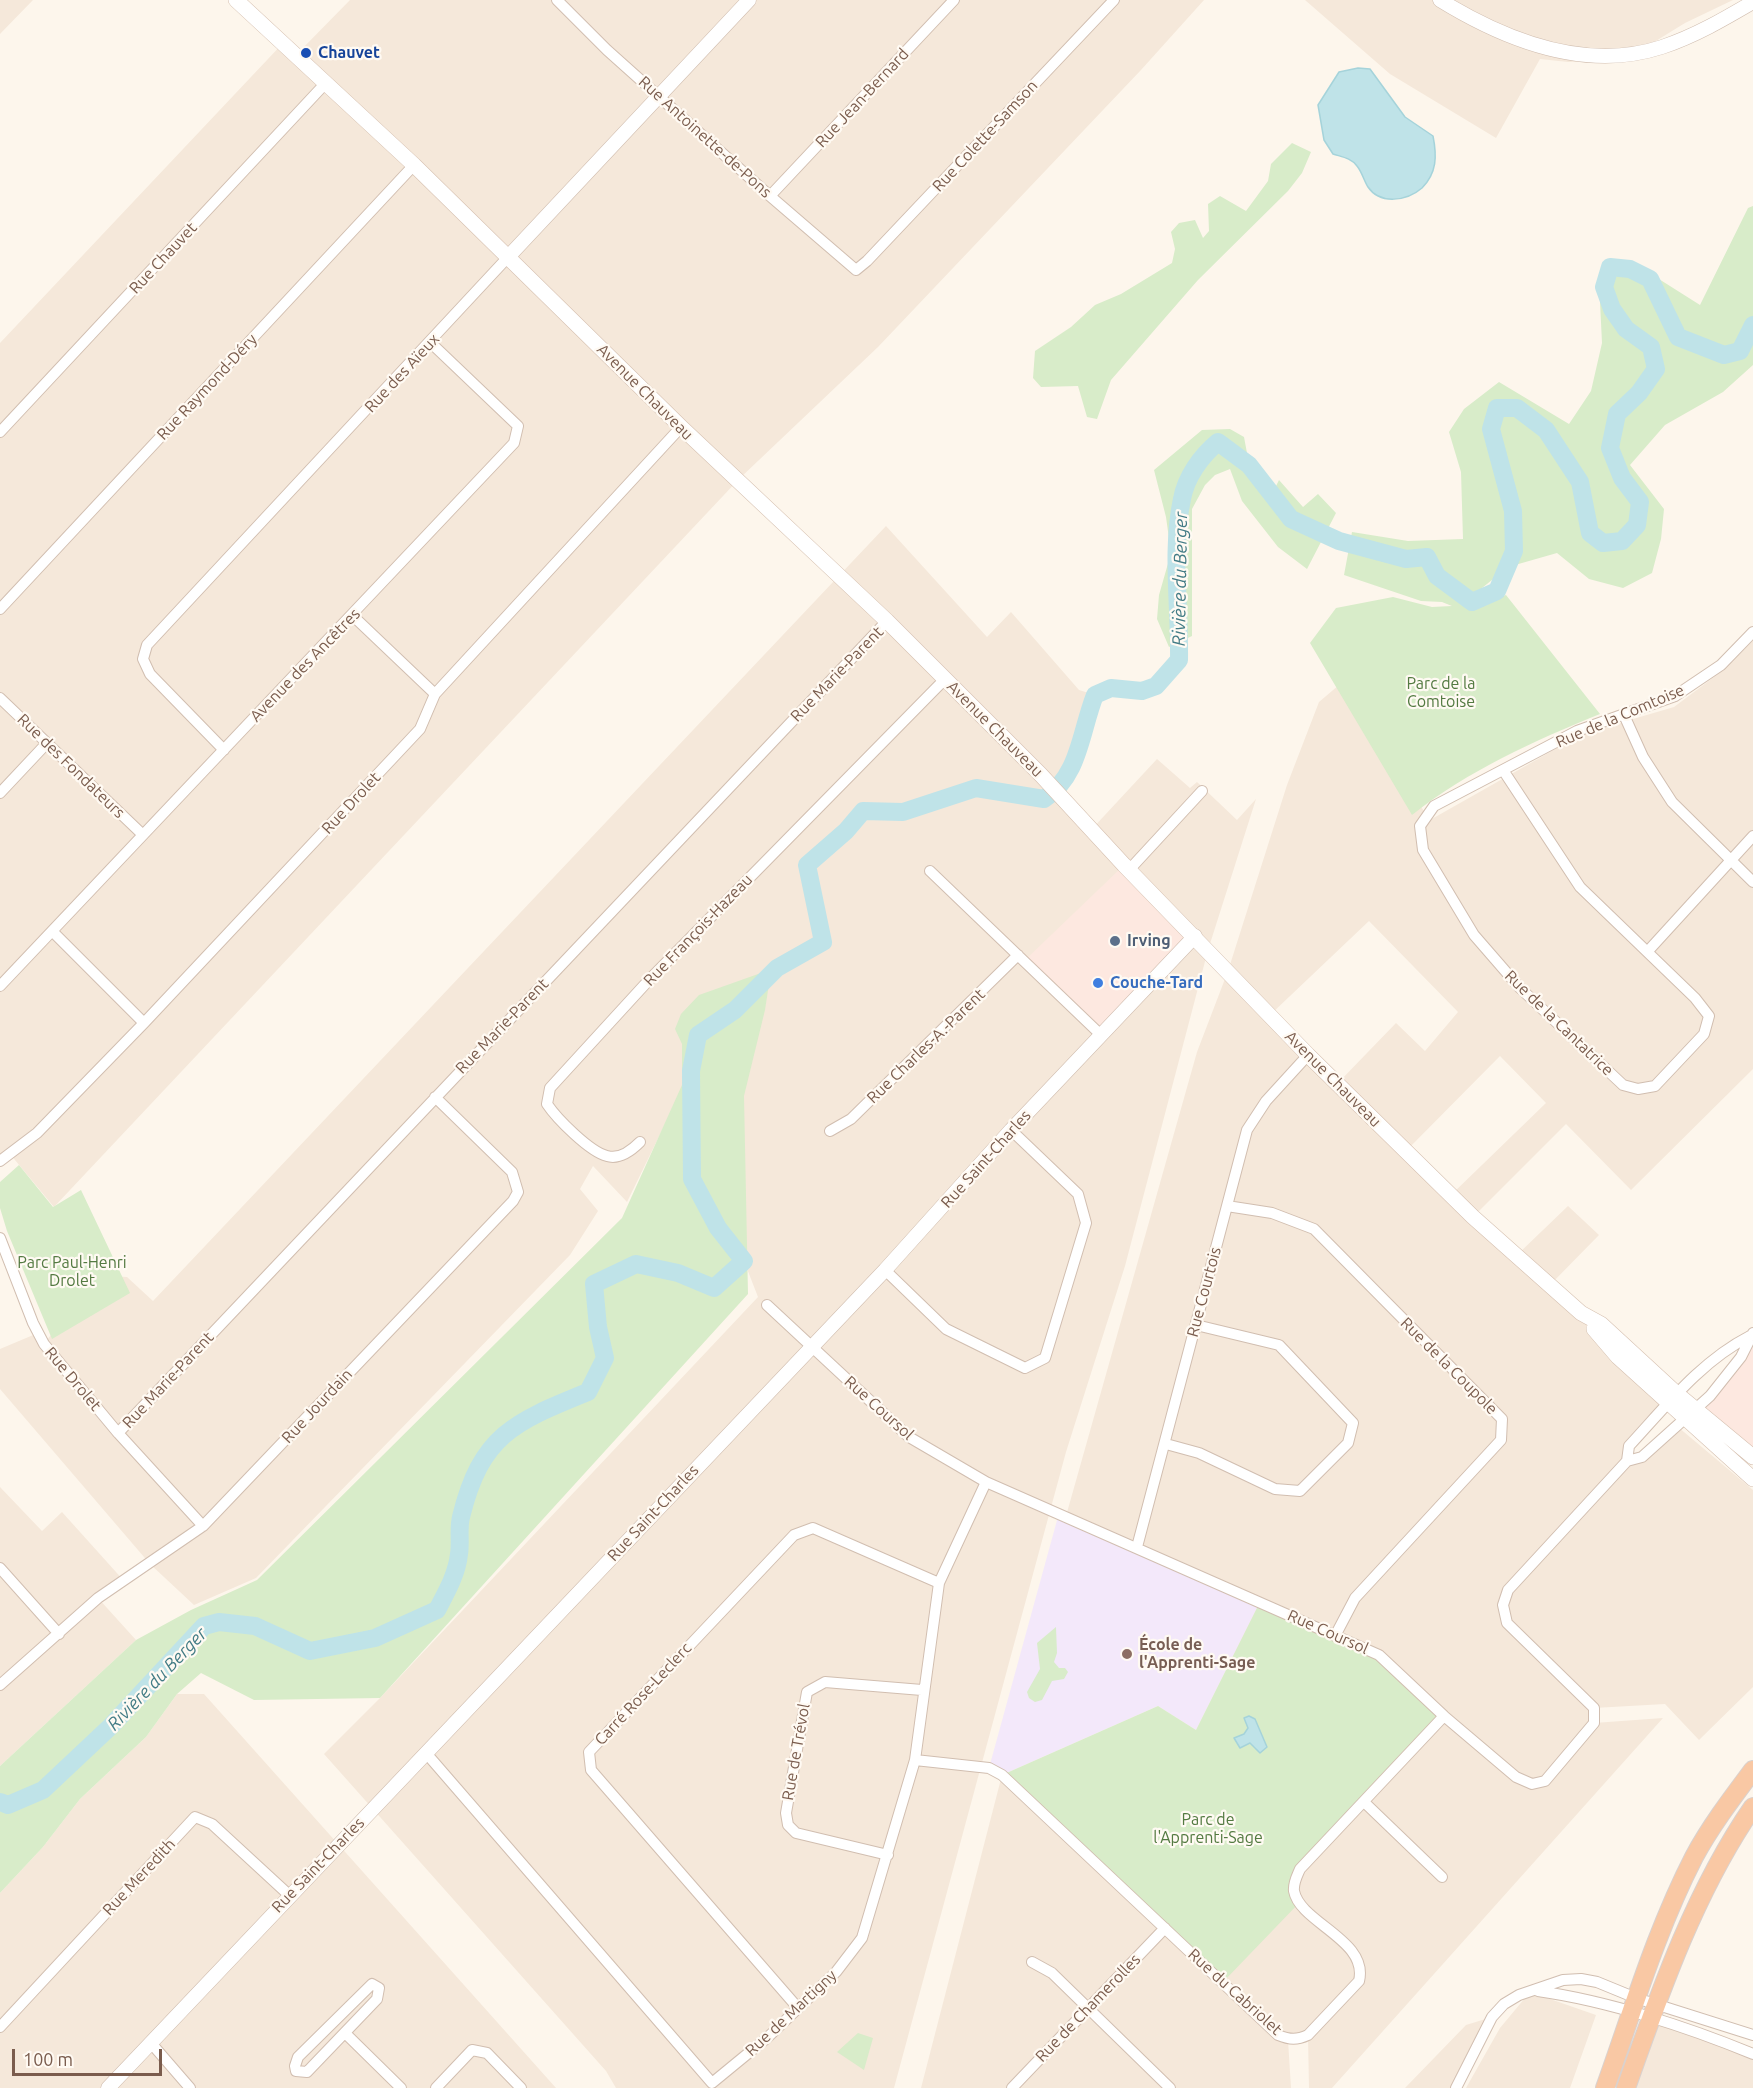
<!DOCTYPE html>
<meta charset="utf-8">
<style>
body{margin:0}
#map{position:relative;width:1753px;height:2088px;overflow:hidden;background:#fdf6ec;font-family:Ubuntu,sans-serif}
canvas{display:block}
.scale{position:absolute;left:12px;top:2049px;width:150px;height:27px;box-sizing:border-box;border:3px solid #7a5c4d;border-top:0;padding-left:8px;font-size:18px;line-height:21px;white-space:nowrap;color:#7a5c4d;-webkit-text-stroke:4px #fffaf3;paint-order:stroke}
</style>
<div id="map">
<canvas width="1753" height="2088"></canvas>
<div class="scale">100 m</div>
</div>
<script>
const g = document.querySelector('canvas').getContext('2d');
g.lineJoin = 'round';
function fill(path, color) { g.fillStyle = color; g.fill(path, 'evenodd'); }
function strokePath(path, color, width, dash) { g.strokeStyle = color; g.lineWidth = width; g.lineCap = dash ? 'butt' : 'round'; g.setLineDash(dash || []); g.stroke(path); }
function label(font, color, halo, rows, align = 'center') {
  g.font = font + ' Ubuntu,sans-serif'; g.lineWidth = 4.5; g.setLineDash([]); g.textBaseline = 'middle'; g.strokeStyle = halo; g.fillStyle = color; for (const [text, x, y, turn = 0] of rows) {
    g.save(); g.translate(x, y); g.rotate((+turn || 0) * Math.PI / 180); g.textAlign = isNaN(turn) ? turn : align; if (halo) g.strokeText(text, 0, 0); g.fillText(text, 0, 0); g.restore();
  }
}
fill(new Path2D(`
 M0,0H33L0,34Z
 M350,0H1204L1141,70L878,347L739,479L54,1207L10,1154L0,1161V343L284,42L297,54Z
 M1305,0H1733L1685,23L1625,60L1568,62L1540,59L1496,138L1390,74Z
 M886,526L987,637L1011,612L1079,690L1095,695L1086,719L1081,746L1065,781L1056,791L1091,830L1157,759L1190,788L1197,782L1237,820L1256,799L1208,950L1125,1266L1066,1452L894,2088H616L606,2071L324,1754L380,1698L758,1297L744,1261L690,1073L627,1202L593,1166L580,1189L598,1211L570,1255L256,1578L194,1605L150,1564L0,1389V1349L38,1333L44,1344L84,1291L108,1276L127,1277L153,1301Z
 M1753,640V1069L1631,1190L1566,1124L1473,1217L1517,1255L1568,1206L1599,1235L1550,1285L1677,1394L1629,1446L1627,1460L1678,1427L1753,1490V1687L1699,1740L1665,1704L1594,1708V1723L1663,1718L1332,2088H1309L1308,2036L1288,2040L1291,2088H921L1002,1775L1294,1881L1368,1799L1066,1516L1197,1052L1228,971L1287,785L1319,702L1339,685L1430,820L1582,734L1674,707L1718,674ZM1369,921L1458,1012L1425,1051L1396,1023L1337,1084L1270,1015ZM1500,1056L1546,1103L1451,1195L1406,1151Z
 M0,1487L42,1531L62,1512L125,1582L98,1598L136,1640L0,1766Z
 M177,1694H204L556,2088H0V1893L43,1847L80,1799L146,1737Z
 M1530,1992L1596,2015L1570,2088H1466L1500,2028Z
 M1492,2017L1456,2088H1405L1466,2025Z
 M1650,2019L1753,2054V2088H1626Z`), '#f5e8da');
fill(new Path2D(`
 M1124,865L1195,936L1101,1035L1024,961Z
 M1753,1333V1457L1696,1410Z`), '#fde8e0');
fill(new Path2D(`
 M1059,1513L1260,1602L1196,1730L1158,1706L1002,1775L989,1768Z`), '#f3e8fa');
fill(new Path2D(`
 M1292,143L1311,152L1302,173L1288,191L1198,280L1111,380L1097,419L1087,417L1078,386L1041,387L1033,378L1035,351L1071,327L1095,305L1121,294L1172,263L1175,249L1171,232L1179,223L1195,220L1203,238L1209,231L1208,204L1220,196L1246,211L1268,181L1271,164Z
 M1753,206V365L1723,392L1665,425L1630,465L1664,509L1661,539L1652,573L1623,588L1589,579L1557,553L1508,567L1461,605H1479L1506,595L1600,714C1534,741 1469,770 1412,815L1310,643L1336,608L1393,597L1432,607L1452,606L1442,602L1421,601L1344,575L1352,532L1408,541L1463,539L1461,472L1449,432L1464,409L1499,382L1569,424L1591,391L1602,343L1599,281L1632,262L1700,305L1748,208Z
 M1230,429L1244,437L1247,453L1276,486L1279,480L1303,507L1318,494L1336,513L1307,569L1278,547L1242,501L1230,469L1215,475L1205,485L1192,509V636L1169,647L1157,619L1159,595L1171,553L1166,517L1154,470L1202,430Z
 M775,968L769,984L765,1010L744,1096L748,1294L380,1698L254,1700L201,1673L177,1694L146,1737L80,1799L43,1847L0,1893V1766L136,1640L191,1610L257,1580L622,1218L682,1085V1044L675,1029L681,1014L699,995Z
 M19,1165L53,1207L81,1190L130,1293L52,1339L7,1231L0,1208V1182Z
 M1260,1602L1379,1655L1444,1716L1294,1881L1300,1902L1223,1982L1002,1775L1158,1706L1196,1730Z
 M1056,1627L1057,1653L1054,1662L1059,1668H1065L1068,1672L1064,1679L1052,1681L1042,1700L1035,1702L1029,1698L1027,1692L1040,1669L1037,1643Z
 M858,2033L873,2038L864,2070L837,2052Z`), '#d8ecc9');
const water = new Path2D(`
 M1358,68L1370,69L1405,117L1433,136C1437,156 1437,173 1422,188C1407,201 1380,205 1368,187C1364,181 1362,172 1357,166C1351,158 1342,157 1333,154L1324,140L1318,105L1339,72Z
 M1249,1716L1255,1719L1267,1747L1260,1753L1250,1743L1240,1748L1234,1738L1244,1734L1248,1728L1244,1718Z`);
fill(water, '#bfe3e8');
strokePath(water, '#a5d3da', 1.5);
strokePath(new Path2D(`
 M0,1802L8,1805L43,1790L111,1726L204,1626L219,1622L255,1626L310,1651L375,1638L437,1610C446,1593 457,1574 459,1554C461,1542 458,1529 461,1517C481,1435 514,1422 588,1392L605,1358L598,1327L594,1284L636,1264L678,1273L714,1288L744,1261L718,1228L692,1179L691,1071L698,1035L735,1010L777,968L823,942L807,865L846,831L863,811L903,812L976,788L1044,799C1080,775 1080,733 1095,695L1111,688L1142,691L1156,686L1179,660C1180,607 1171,550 1182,499C1186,477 1201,456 1218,442L1249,465L1291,519L1339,541L1406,559L1427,557L1437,576L1472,602L1497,591L1514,551L1513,511L1491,429L1497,408H1517L1546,430L1580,482L1590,533L1603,543L1622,541L1637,525L1640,502L1622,478L1610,448L1617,414L1639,393L1656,369L1651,347L1626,329L1612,309L1604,287L1610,267L1630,269L1650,279L1678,337L1724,355L1740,351L1753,325`), '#bfe3e8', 18);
const minor = new Path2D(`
 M557,0L607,50L770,196L856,270
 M770,196L954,0
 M856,270L867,261L1114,0
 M0,432L322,87L325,81
 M0,609L414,165
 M352,615L435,694
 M0,698L142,834
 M1624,715L1643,757L1672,802L1753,882
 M224,750L150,674L143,659L147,645L509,256
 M1503,770L1580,887L1695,998L1709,1016L1704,1034L1655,1086L1638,1089L1623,1085L1520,988L1474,935L1423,850L1420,826L1434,806L1577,731L1675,696L1721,665L1753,632
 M0,793L47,743
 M1129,870L1202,791
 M930,871L1101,1035
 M52,931L144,1023
 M1648,951L1753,836
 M0,986L514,443L518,426L431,343
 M830,1131L851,1119L1018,955
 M640,1142C632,1150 620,1160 607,1156C590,1152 557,1119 547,1104L550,1088L648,981L945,679
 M0,1161L37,1133L144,1023L420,729L435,694L681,427
 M1227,1206L1272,1213L1314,1229L1502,1419L1501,1440L1355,1598L1335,1636
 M0,1238L33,1323L44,1344L118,1433L203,1526
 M885,1270L946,1329L1025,1368L1045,1358L1086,1223L1078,1194L1011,1130
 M767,1305L909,1437L986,1482L1379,1655L1444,1716L1516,1777L1532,1784L1545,1781L1594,1723V1708L1507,1623L1503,1605L1508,1590L1627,1461L1642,1457L1710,1396L1741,1357L1753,1333
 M118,1433L887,621
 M1166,1444L1199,1453L1275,1489L1300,1491L1348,1443L1353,1423L1279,1345L1196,1325
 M1627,1461L1629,1446C1666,1406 1701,1361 1750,1336
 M1137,1547L1247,1130L1266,1101L1308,1055
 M0,1568L59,1634
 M0,1685L98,1598L203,1526L513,1201L518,1192L512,1172L435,1097
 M426,1753L712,2083L768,2037L836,1972L862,1938L915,1760L939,1583L986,1482
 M915,1760L989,1768L1002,1775L1278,2035C1290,2040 1297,2040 1308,2035L1359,1981C1369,1940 1300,1923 1294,1891C1293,1883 1297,1876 1300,1869L1444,1716
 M1364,1802L1442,1877
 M888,1855L796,1833L788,1825L786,1813L807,1692L825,1682L922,1690
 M1032,1962L1052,1973L1170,2088
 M372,1984L379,1988L377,1999L307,2072L296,2071L295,2066L298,2057Z
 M1538,1991C1608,2001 1688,2027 1753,2054
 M798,2008L591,1770L589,1752L794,1535L813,1528L939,1583
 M0,2027L195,1817L212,1824L289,1895
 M345,2033L401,2088
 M151,2043L190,2088
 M436,2088L472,2050L487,2053L521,2088
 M1012,2088L1165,1928
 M1456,2088L1492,2017L1504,2004L1519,1995L1563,1980L1581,1979L1597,1982L1636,1998L1753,2035`);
const tertiary = new Path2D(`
 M1440,0C1505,40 1586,72 1662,47C1695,36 1724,19 1753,2
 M509,256L749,0
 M108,2088L885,1270L1011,1130L1195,936`);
const secondary = new Path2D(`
 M236,0L414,165L681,427L887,621L1041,775L1124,865L1308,1055L1473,1217L1581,1313L1601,1324L1677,1394L1753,1457
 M1594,1329L1618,1357L1753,1479`);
const trunk = new Path2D(`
 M1605,2088C1633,2010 1656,1931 1694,1857C1710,1827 1732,1798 1753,1770
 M1626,2088C1660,1992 1695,1891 1753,1807`);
strokePath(minor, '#d1beb0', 12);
strokePath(tertiary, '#d1beb0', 15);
strokePath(secondary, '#d6c0b0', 16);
strokePath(trunk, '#dad1cd', 20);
strokePath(minor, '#fff', 10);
strokePath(tertiary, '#fff', 14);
strokePath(secondary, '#fff', 15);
strokePath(trunk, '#f9c8a4', 18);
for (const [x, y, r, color] of [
 [306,53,6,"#1a4fb4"],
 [1115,941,6,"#5c6f8a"],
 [1098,983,6,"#3f7fe0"],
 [1127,1654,6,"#8d6e63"]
]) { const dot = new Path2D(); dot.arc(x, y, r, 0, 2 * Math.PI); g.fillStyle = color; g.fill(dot); strokePath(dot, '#fffaf3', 2); }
label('bold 16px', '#164399', '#fffaf3', [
 ["Chauvet",318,53]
], 'left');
label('16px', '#7a5c4d', '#fffaf3', [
 ["Rue Jean-Bernard",862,98,-47],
 ["Rue Colette-Samson",985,136,-47],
 ["Rue Antoinette-de-Pons",705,137,42],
 ["Rue Chauvet",163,258,-47],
 ["Rue des Aïeux",402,373,-47],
 ["Rue Raymond-Déry",207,387,-47],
 ["Avenue Chauveau",645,392,45],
 ["Avenue des Ancêtres",305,665,-46],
 ["Rue Marie-Parent",837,674,-46],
 ["Rue de la Comtoise",1620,716,-23],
 ["Avenue Chauveau",995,729,45],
 ["Rue des Fondateurs",71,766,44],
 ["Rue Drolet",351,803,-47],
 ["Rue François-Hazeau",698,930,-46],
 ["Rue de la Cantatrice",1559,1023,44],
 ["Rue Marie-Parent",502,1026,-46],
 ["Rue Charles-A.-Parent",926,1046,-44],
 ["Avenue Chauveau",1333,1079,45],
 ["Rue Saint-Charles",986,1159,-48],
 ["Rue Courtois",1204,1292,-75],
 ["Rue de la Coupole",1449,1366,45],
 ["Rue Drolet",73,1379,50],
 ["Rue Marie-Parent",168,1380,-47],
 ["Rue Jourdain",317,1406,-47],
 ["Rue Coursol",879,1408,42],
 ["Rue Saint-Charles",653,1513,-47],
 ["Rue Coursol",1328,1632,24],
 ["Carré Rose-Leclerc",643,1694,-47],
 ["Rue de Trévol",796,1752,-80],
 ["Rue Saint-Charles",318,1865,-46],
 ["Rue Meredith",139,1877,-47],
 ["Rue du Cabriolet",1235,1992,42],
 ["Rue de Chamerolles",1088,2008,-46],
 ["Rue de Martigny",791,2013,-43]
]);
label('16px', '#537a41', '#fffaf3', [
 ["Parc de la",1441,684],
 ["Comtoise",1441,702],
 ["Parc Paul-Henri",72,1263],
 ["Drolet",72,1281],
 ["Parc de",1208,1820],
 ["l'Apprenti-Sage",1208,1838]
]);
label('bold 16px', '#4e5e75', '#fffaf3', [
 ["Irving",1127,941]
], 'left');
label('bold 16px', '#366cbe', '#fffaf3', [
 ["Couche-Tard",1110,983]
], 'left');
label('bold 16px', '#785e54', '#fffaf3', [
 ["École de",1139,1645],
 ["l'Apprenti-Sage",1139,1663]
], 'left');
label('italic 18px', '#437c86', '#fffaf3', [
 ["Rivière du Berger",1180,579,-89],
 ["Rivière du Berger",157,1679,-46]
]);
</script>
